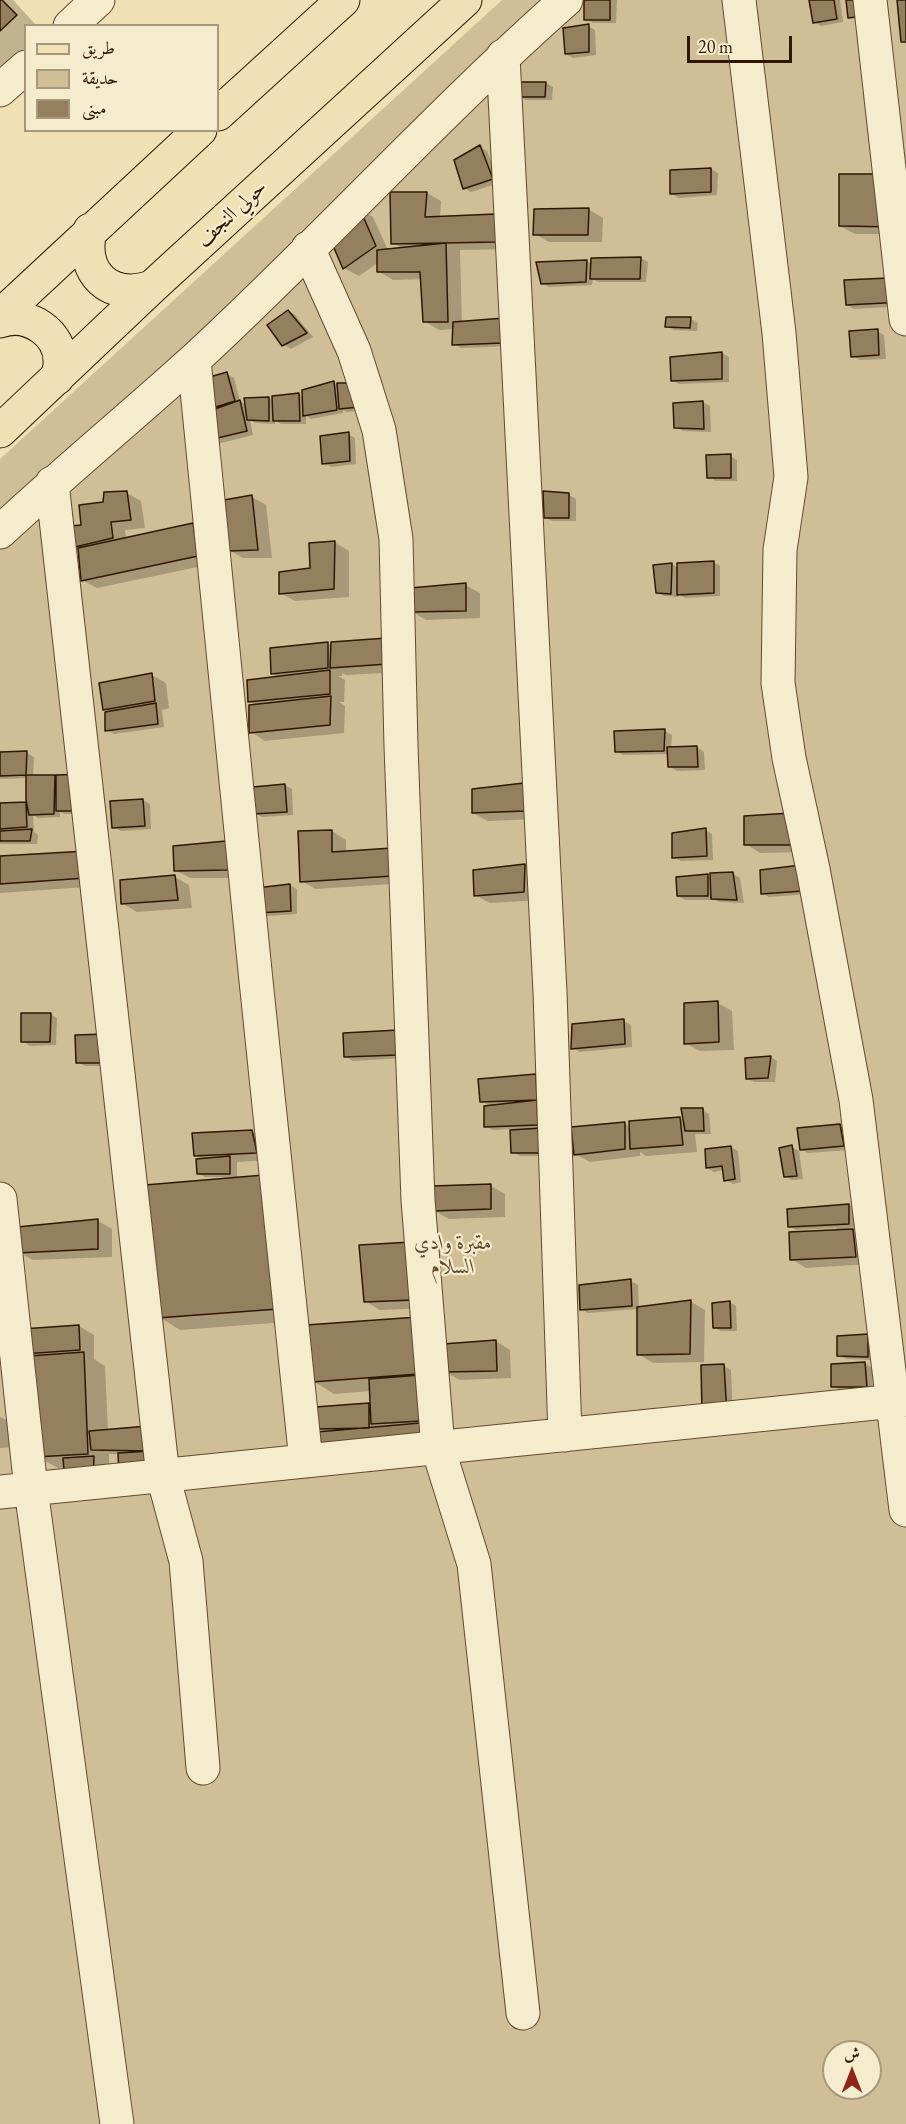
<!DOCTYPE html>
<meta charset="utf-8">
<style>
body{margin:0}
#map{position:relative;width:906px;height:2124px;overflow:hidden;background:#f0e1b4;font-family:"EB Garamond",Amiri,serif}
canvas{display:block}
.legend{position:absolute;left:24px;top:24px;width:195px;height:108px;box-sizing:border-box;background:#f5ecce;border:2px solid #a7977d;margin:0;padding:8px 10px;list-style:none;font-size:18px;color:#311703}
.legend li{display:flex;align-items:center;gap:12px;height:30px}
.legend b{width:30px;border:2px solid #a7977d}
.north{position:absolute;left:822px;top:2040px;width:60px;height:60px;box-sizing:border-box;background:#f5ecce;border:2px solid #a7977d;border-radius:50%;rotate:0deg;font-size:16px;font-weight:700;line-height:24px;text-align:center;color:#311703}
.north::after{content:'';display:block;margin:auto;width:21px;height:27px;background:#8f2418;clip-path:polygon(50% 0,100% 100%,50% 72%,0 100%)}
.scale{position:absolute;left:687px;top:36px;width:105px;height:27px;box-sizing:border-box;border:3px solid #311703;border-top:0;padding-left:8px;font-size:18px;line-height:21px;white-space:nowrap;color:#311703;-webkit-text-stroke:4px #f5ecce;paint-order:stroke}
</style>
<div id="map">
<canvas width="906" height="2124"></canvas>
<ul class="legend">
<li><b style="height:8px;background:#f0e1b4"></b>طريق</li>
<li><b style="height:16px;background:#d0bf96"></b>حديقة</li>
<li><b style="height:16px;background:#94805f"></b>مبنى</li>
</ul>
<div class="north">ش</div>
<div class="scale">20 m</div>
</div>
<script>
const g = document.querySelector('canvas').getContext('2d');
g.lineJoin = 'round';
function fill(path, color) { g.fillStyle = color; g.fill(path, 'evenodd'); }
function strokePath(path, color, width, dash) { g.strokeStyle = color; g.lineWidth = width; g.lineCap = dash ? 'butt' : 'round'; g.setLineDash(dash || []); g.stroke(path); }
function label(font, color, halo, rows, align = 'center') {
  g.font = font + ' "EB Garamond",Amiri,serif'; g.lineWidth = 4.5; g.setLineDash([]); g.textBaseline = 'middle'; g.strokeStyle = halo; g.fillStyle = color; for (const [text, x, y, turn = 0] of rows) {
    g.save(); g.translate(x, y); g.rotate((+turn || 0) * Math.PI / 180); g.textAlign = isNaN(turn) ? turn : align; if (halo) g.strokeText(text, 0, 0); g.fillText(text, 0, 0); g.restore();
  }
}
fill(new Path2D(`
 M502,0H906V2124H0V459ZM834,2052H870V2088H834Z`), '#d0bf96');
fill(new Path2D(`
 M0,0H13L37,26H26V47L0,71Z
 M586,0H617L616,23H593L586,19Z
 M810,0H840L843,22L821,26L814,22Z
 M588,26L595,30L596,55L573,58L566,54Z
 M546,83L553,87L552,100H526L519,96Z
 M480,147L487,151L499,183L471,192L464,188Z
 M711,169L718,173L717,195L679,198L672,194Z
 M427,193L441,201L440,217L496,215L510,249L460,250L462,323L510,346L461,348L454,344V329L439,330L424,321L422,279L393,280L378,271L379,262L359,276L344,268L359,209L373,217L388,250L403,249L393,243Z
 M588,209L603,218L602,242H549L535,234Z
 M906,223V234H855L840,226Z
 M641,258L648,262L646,282H598L593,279L592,285L549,287L542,283L587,261L592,264Z
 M846,281L906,306L854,309L847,305Z
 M288,311L295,315L313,337L291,349L283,344Z
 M691,319L698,323L697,331L674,330L667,326Z
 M877,331L884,335L886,359L860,360L853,356Z
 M722,353L729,357V382L679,384L672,380V358Z
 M227,374L234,378L240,401L246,405L269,398L274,401L299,394L303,397L334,383L357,384L366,410L347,412L343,410V413L311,419L306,416V424H281L275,420V424L255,423L250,420L253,435L213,445L203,415Z
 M703,402L710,406L711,432L683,431L676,427Z
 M348,434L355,438L356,464L331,467L324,463Z
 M730,456L737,460V481H716L709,477Z
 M127,493L141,501L145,528L125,530L126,539L193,524L207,533L212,564L97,588L82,580L79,548L76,546L83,526L104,504Z
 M569,495L576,499V521H552L545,517Z
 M252,497L266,505L272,558H243L229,550Z
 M334,542L349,551V597L295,601L280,593L311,569Z
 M713,562L720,566V596L685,598L678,594V597L664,596L657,592L655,566L672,564L678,568Z
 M465,585L480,593V618L426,620L411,611Z
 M332,643L402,672L346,675L342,673V676H338L345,680L344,702H339L345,706L344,733L265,741L251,732L257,706L250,701L280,678L273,674L328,644L332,646Z
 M152,675L166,683L169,708L162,710L164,727L114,734L107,730L111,713L104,709Z
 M665,731L672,735L671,748L697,747L704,752L705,770L677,771L670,767L669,754L623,755L616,751V732Z
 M27,753L34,757L33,777H54L58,778L89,814H65L60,812V817L38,818L33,815L34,832L38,835L37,844H0V805L26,804L29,806L28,778L0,779V754Z
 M285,785L292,789L293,815L262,817L255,813Z
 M524,785L539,819L488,821L473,813Z
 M143,800L150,804L151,829L121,831L114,827Z
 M746,818L806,852L760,853L746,844Z
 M705,830L712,834L713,860L681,861L674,857Z
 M332,831L346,840V853L407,883L316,889L301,881Z
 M226,843L243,878H190L175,870Z
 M87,852L101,886L0,893V858Z
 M525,865L540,874L539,900L490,903L475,895L474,872Z
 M761,872L809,894L769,897L762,893Z
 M733,874L740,878L744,903L720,902L715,900H685L678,896L707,876L712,879Z
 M175,877L189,885L192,908L137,912L122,903Z
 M290,885L297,889V914L266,916L259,912Z
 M718,1003L732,1011L734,1050L700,1051L685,1043Z
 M50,1014L57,1018L56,1045L30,1046L23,1041Z
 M624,1021L631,1025L632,1047L580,1052L573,1048L574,1025Z
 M345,1034L404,1058L353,1061L346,1057Z
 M77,1037L113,1066H85L78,1062Z
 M771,1057L777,1061L775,1082H754L747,1078Z
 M536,1076L550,1084L549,1156H520L513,1152L512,1129L493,1130L486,1126L491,1107L482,1101Z
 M702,1110L709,1114L711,1134H695L697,1152L646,1156L640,1152V1156L590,1162L575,1154L573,1129L625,1124L631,1127L680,1118L685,1121Z
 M840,1126L847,1130L850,1150L808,1153L801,1149Z
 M251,1131L266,1140L270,1160L237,1162V1179L299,1321L180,1330L159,1317L231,1180V1177H205L198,1173L203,1160L195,1155Z
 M731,1147L738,1151L741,1182L733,1184L726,1180L724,1170L714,1172L707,1168Z
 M792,1147L799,1151L803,1179L792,1180L785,1176Z
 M491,1186L505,1194V1217L449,1219L435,1211Z
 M849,1205L856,1209V1227L848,1228L867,1239L870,1264L806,1268L791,1259L836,1231V1228L796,1230L789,1226Z
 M98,1221L112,1229V1257L33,1260L18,1252Z
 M361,1247L428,1308L380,1310L365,1301Z
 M631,1281L638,1285L639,1309L690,1301L705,1310L704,1362L653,1363L638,1354V1309L588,1313L581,1309Z
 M730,1302L736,1306L737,1331H721L714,1327Z
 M79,1326L94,1335V1359L105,1366L108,1431L147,1428L158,1480L119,1454H109V1465L58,1468L36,1456L23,1331Z
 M439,1331L434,1433H325L317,1428L369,1405L372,1406L371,1391L334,1394L313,1381Z
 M868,1336L875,1340V1360L846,1359L839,1355Z
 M496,1341L510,1350L511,1378L460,1380L445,1372Z
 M865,1363L872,1368L873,1390H840L833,1386Z
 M724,1366L731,1370L733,1418L711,1419Z
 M693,1406L639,1421V1409Z
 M0,1417L16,1425V1447L0,1448Z`), '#0003');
const building = new Path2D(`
 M0,0H2L17,15L0,31Z
 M584,0H610V20H584Z
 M809,0H834L837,19L813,23Z
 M846,0H870L872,15L848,18Z
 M897,0H906V42H901Z
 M589,24V52L565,54L563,28Z
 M519,82H546L545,97H517Z
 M480,145L493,179L463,189L454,160Z
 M711,168V192L670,194V170Z
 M839,174H880L896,227L839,226Z
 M390,192H427L425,217L496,214V242L391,244Z
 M359,207L376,246L343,269L328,234Z
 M589,208L588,235H533L534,209Z
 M446,243L448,322H423L420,272H377V250Z
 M641,257L640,279H590L591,258Z
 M587,260L586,282L541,284L536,262Z
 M889,278L904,302L846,305L844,280Z
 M288,310L307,333L282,346L267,325Z
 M666,317H691L690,328L665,327Z
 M504,318L503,343L452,345L453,322Z
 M878,329L879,355L851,357L849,331Z
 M722,352V379L671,381L670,357Z
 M227,372L235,401L196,413L189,383Z
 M334,381L337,410L303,416L302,390Z
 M337,383H358L360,407L339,409Z
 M299,393L300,421H273L272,396Z
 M269,397V421L247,420L244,398Z
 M240,400L247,431L205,441L201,414Z
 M703,401L704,429L674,428L673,403Z
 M349,432L350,461L322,464L320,436Z
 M731,454V478H707L706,455Z
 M127,491L131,520L111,522L113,538L75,547L71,526L81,525L79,505L103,502L104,492Z
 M543,491L569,493V518H544Z
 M252,495L258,550L227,551L224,500Z
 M193,523L198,556L81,581L78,548Z
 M335,541L334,589L279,594V572L310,568L309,543Z
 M714,561V593L677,595V563Z
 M672,563L671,594L656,593L653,565Z
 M466,583V611L410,612V588Z
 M387,638L388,664L330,668L331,642Z
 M328,642V668L271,674L270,648Z
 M330,670V694L248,702L247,680Z
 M152,673L155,701L103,710L99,683Z
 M331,696L330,725L249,733V705Z
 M156,703L158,724L105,731V712Z
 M665,729L664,751L615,752L614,731Z
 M697,746L698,767H668L667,747Z
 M27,751L26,775L0,776V752Z
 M83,774L82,811H56V775Z
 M26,775H55L54,814L29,815L26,800Z
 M524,783L525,811L472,813V789Z
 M285,784L287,812L253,814V787Z
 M143,799L145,826L112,828L110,801Z
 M26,802L27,827L0,829V803Z
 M791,813L792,845H744V816Z
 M706,828L707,856L672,858V833Z
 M32,829L30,841H0V831Z
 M332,830V852L392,848L393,876L300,882L298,831Z
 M226,841L229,870L174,871L173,846Z
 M87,851L86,878L0,884V856Z
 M525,864L524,892L474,896L473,870Z
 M801,865L803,891L761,894L760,870Z
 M733,872L737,900L711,899L710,873Z
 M708,874V896H677L676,877Z
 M175,875L178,900L121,904L120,880Z
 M290,884L291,911L257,913L256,888Z
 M718,1001L719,1042L684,1044V1003Z
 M21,1013H51L50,1042H21Z
 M624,1019L625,1044L571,1049L572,1024Z
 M398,1030V1055L344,1057L343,1033Z
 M106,1034V1063H76L75,1035Z
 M771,1056L768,1078L746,1079L745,1058Z
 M536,1074L537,1100L480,1102L478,1079Z
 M537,1100L538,1125L484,1127V1106Z
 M681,1108H703L704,1131H685Z
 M680,1117L683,1145L630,1149L629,1121Z
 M625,1122V1149L574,1155L571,1127Z
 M840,1124L844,1146L800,1150L797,1128Z
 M541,1128L542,1153H511L510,1130Z
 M252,1130L257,1153L194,1156L192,1133Z
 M792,1145L797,1176L784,1177L779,1148Z
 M731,1146L735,1179L724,1181L722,1166L706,1168L705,1149Z
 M230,1156V1174H197L196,1159Z
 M264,1175L278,1309L157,1318L145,1185Z
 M491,1184V1209L433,1211L432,1186Z
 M849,1204V1224L788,1227L787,1209Z
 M98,1219V1249L17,1253V1227Z
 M853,1229L856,1257L790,1260L789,1232Z
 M412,1242L414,1300L364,1302L359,1245Z
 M631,1279L632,1306L580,1310L579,1285Z
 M691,1300L690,1354L637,1355V1307Z
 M730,1301L731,1328H713L712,1303Z
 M418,1317V1374L312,1382L306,1325Z
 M79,1325L80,1350L23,1354L22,1329Z
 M868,1334V1357L837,1356V1336Z
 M496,1340L497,1371L444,1372L443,1344Z
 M84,1352L88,1454L35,1457L29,1356Z
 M865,1362L867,1387H831V1364Z
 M724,1364L727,1415H702L701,1365Z
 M421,1375V1421L371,1424L369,1379Z
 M369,1403V1428L316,1429L315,1407Z
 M420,1423V1445L316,1456L317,1432Z
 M148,1426L151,1451L91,1450L89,1431Z
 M151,1451L152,1477L119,1476L118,1453Z
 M94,1456L93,1483H65L63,1458Z`);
fill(building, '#94805f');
strokePath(building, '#311703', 1.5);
const minor = new Path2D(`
 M739,0L779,333L791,477L780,550L778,683L789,758L813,869L856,1100L906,1510
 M870,0L906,319
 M70,26L98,0
 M503,56L550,992L565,1435
 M0,90L26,67
 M308,248L354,351L379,430L396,539L401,746L418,1200L438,1448L474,1564L523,2013
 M194,360L255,971L306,1461
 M52,483L163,1476L186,1561L203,1768
 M0,532C63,473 130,418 194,360C321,243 437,114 566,0
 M0,1199L31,1489L117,2124
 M0,1492L906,1400`);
const major = new Path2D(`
 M218,114L343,0
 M90,230C80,274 110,301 152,287
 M0,316L200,130
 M0,321C28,311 62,333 60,364C60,368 58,374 57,378
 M0,431L152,287L465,0`);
strokePath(minor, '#614a2f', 35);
strokePath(major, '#311703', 35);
strokePath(minor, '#f5ecce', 33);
strokePath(major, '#f0e1b4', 33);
label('21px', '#311703', '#f5ecce', [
 ["حولي النجف",232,214,-43]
]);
label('italic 21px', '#61492f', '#f5ecce', [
 ["مقبرة وادي",453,1243],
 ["السلام",453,1267]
]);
</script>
